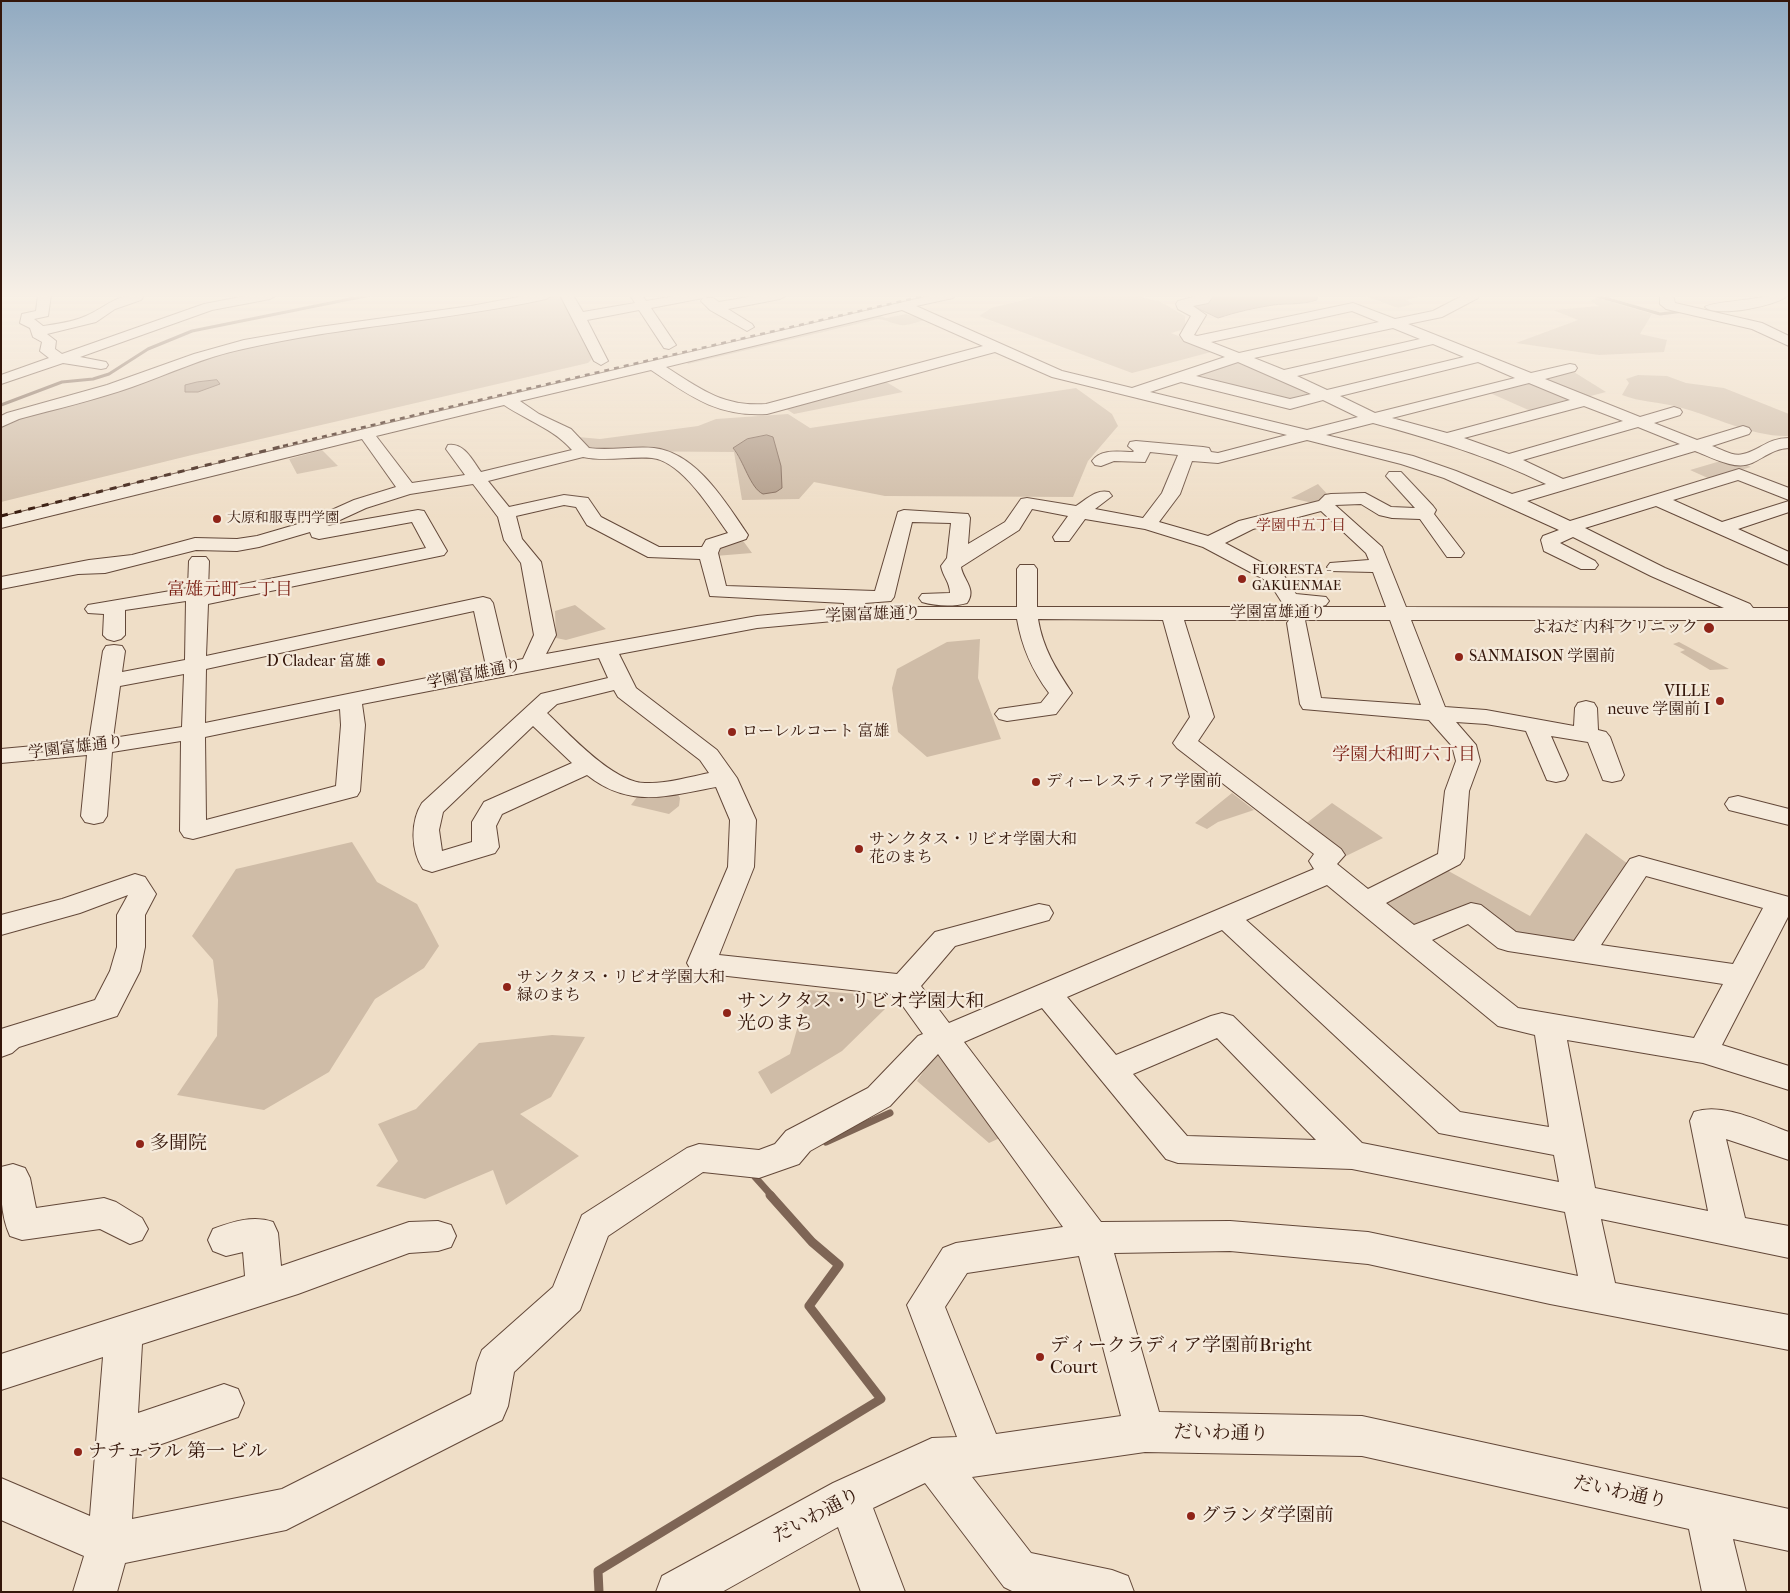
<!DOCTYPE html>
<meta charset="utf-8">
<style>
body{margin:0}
#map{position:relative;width:1790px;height:1593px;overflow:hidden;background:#efdec7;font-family:"IM FELL French Canon",serif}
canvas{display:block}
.frame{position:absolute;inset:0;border:2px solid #34160a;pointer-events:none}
</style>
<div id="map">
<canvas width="1790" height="1593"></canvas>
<div class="frame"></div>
</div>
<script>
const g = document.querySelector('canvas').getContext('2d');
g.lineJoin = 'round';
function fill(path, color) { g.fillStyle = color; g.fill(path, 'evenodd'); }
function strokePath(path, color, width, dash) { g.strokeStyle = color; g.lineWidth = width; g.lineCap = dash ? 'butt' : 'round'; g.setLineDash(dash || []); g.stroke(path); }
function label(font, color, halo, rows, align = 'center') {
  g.font = font + ' "IM FELL French Canon","Noto Serif JP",serif'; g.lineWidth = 4.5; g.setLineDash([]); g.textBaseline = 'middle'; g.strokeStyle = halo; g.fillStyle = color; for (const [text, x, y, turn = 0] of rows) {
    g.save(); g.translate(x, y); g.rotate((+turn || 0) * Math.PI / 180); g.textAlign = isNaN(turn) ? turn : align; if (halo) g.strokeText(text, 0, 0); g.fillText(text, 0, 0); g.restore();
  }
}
fill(new Path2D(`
 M554,295H561L592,359L588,363L192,455L1,502V424L235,347L509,305Z
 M1044,295H1146L1143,298L1159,301L1185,316V329L1171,333L1215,351L1132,373L979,316L991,308Z
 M1424,295L1406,300L1413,304L1398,308L1365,296Z
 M1598,298L1652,314L1640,334L1667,340L1664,352L1599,355L1516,343L1578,320L1553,310L1599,306L1590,301Z
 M906,314L925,320C917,322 908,326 901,325C893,324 887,320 878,319L688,364L685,361L878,315L886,318Z
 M1234,361L1243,362L1312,392V396L1293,400L1192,375Z
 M1574,372L1606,392L1583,398L1541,380Z
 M1638,375L1667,376L1686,383L1724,388L1789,414V436C1750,437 1715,416 1678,407C1659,402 1640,402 1622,395L1629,383L1626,379Z
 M883,380L903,392L794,414L783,407Z
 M1532,383L1572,401L1533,412L1490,393Z
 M1076,388L1112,414L1118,426L1088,461L1073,497L885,496L814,482L799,499L742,500L734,452L593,451L578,437L600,439L698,426L716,419L788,414L810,428Z
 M322,450L338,466L297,474L289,459Z
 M1724,460L1738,461L1751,467L1710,479L1690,470Z
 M1318,484L1329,496L1321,505L1291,498Z
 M741,538L752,553L715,556L719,545Z
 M575,605L606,629L566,640L556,638L555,611Z
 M980,639L978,678L1001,739L927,757L898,732L892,688L897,669L947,642Z
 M1679,642L1729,669L1710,670L1680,652L1685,650L1673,644Z
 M676,791L680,798L679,806L669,814L631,805L640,793Z
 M1232,793L1254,810L1218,822L1207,829L1195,823Z
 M1332,803L1383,838L1346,856L1304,825Z
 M1586,833L1628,864L1576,941L1569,944L1513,936L1475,907L1465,905L1414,927L1381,900L1443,868L1530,916Z
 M352,842L377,882L417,904L439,946L424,968L375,999L329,1072L264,1110L177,1095L217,1036L218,1000L213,960L192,936L236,869Z
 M808,990L858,994L885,1009L842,1051L771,1094L758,1072L790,1054Z
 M552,1035L585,1037L551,1097L520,1114L579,1156L506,1205L493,1170L425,1199L376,1186L398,1161L378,1124L416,1109L479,1043Z
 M938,1050L1002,1137L989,1143L917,1081Z`), '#cfbca7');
const water = new Path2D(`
 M1213,295H1318L1317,300C1302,305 1288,303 1273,305C1254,308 1236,312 1218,318L1188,304L1210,299Z
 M217,380L220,384L198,392H185V385L197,382Z
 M767,435L773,437L781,466L782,488L776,492L763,494C750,488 744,461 733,448L747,439Z`);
fill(water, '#af9a87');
strokePath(water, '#7e6555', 1);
strokePath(new Path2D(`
 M1594,295L1660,314L1685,311
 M1,405L62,382L93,379L109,374L148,349L192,331L370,295`), '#7e6555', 3);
strokePath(new Path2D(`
 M826,1142L890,1113
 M759,1174L755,1177L772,1196`), '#7e6555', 7);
strokePath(new Path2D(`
 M599,1592L598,1571L881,1399L809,1306L839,1265L812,1242L770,1195`), '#7e6555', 9);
const minor = new Path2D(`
 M38,295H51L48,316L34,319L43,326C57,324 73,322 86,316C108,306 114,295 141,295L143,297L141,300L115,309L96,322L47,334L56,341L55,349L62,354L204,304L251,295H277L270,299L212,310L80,357L106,362L108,365L106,368L101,369L63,363L1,384V375L49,358L40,351L42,342L33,337L30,328L20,323L22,314L36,311Z
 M529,295H553L546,299C446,321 343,326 243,349C204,357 169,374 132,387C95,400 56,409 19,419L1,427V416L7,413L107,385L194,354L244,340L319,327L471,306Z
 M560,295H573L583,312L635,303L630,295H642L646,301L681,295H707L706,298H713L719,302L760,295H787L780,299L728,309L752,324L754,327L747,331L710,310L701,301L703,298L651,308L676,345L669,349L664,348L639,310L587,320L608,361L601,365L594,361Z
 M933,295H955L953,298L916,306L1062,371L1132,388L1225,357L1184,341L1180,335L1191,316L1178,309L1176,304L1178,301L1200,295H1214L1208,303L1193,306L1206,315L1194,335L1197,336L1353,303L1395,319L1433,311L1464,295H1479L1478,298L1442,317L1408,324L1531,373L1570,364L1575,365L1577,368L1575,371L1545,379L1640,417L1674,407L1680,409L1682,412L1680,415L1654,423L1697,440L1743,426L1749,428L1751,431L1749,434L1712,446C1721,449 1733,457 1743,454C1761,450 1767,438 1789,438V448C1775,448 1765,457 1752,463C1735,471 1711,457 1695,451L1527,501L1570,521L1739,469L1789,488V500L1738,480L1673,500L1722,522L1789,501V512L1738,529L1789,552V565L1656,506L1585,528L1665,568L1750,604L1753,608H1789V620H1411L1445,707L1486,710L1574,726L1575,708L1578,703L1586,701L1594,703L1597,708L1598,730L1606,732L1610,737L1624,775L1621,780L1612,782L1603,780L1588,742L1551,736L1568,775L1565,780L1556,782L1547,780L1526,731L1486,724L1456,722L1476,745L1480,761L1469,791L1464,858L1460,864L1386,903L1414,925L1471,903L1481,905L1516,932L1574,941L1630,859L1639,856L1789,897V915L1722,1045L1789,1066V1090L1703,1063L1567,1040L1595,1188L1708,1211L1690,1121L1694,1112C1723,1102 1761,1122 1789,1132V1160L1726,1139L1745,1218L1789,1226V1258L1601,1219L1615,1283L1789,1315V1350L1550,1304L1368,1264L1230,1251L1114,1253L1159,1412L1362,1416L1789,1509V1551L1733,1539L1746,1592H1702L1689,1529L1362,1456L1145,1452L972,1477L1031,1553L1112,1570L1128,1576L1134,1592H1014L1004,1587L925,1483L873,1508L905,1592H861L838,1527L722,1592H656L662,1576L833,1483L932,1438L957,1437L907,1305L943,1248L956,1243L1063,1227L938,1054L890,1106L810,1151L799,1164L759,1178L703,1172L608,1236L580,1310L514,1372L508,1406L502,1420L286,1530L125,1563L117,1592H73L84,1556L1,1520V1478L90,1516L103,1357L1,1390V1354L245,1276L243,1252L226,1256L213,1251L208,1240L213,1229C232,1222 253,1215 273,1222L278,1233L281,1266L409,1222L438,1221L451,1225L456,1236L451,1247L438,1251L409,1253L298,1294L142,1344L138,1413L224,1384L238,1389L244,1403L238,1417L136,1453L132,1519L282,1489L471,1394L477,1363L482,1350L553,1287L582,1215L687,1148L699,1144L759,1150L775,1144L786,1131L868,1088L918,1036L923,1034L895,995L701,973L691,970L687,963L728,867L730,820L716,787C667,796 630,809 587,775L502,814L496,826L499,847L495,853L432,872L423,869C411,851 410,822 422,803L541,694L608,678L599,658L362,704L365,725L360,791L357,796L193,839L184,837L180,831L181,741L112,752L107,816L103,822L94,824L85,822L81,816L87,755L1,763V749L89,741L103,651L106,646L114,645L122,646L125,651L122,672L185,660L186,601L125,610V635L121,639L114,641L107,639L103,635L104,614L88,613L85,609L88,605L188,588L189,561L192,557H206L209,561L208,591L426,548L412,522L319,539L312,537L310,532L259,547L237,551L196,550L105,573L78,574L1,589V577L89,560L132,555L195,538L237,539L257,536L305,522L354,500L396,487L362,439L1,528V517L157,478ZM902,310L983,346L766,404C723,407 701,389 666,367ZM1352,311L1379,322L1239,353L1211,342ZM1393,328L1420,339L1284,370L1254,358ZM1433,344L1464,357L1327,390L1297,376ZM995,352L1052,377L1287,435L1218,453L1211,452L1209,448L1203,447L1136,441L1130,442L1128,446L1134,451L1133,452C1120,452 1101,448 1092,461L1095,465L1101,466L1114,461L1145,462L1150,452L1178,455L1162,493L1143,518L1095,509L1112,496L1109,492C1096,489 1087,499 1076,506L1027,498L1021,499L1005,522L968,544L970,518L968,514L904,510L898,512L875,591L726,586L718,553L720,548L746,539L748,535C726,503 697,453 654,448C632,446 610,451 589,448L571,429L539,414L520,401L651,370C690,396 717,417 767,414ZM1238,362L1311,394L1290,399L1196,376ZM1478,362L1515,378L1375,413L1340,396ZM1181,382L1290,409L1323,400L1358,417L1307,430L1150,392ZM1529,383L1570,400L1447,433L1392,418ZM504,405C528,421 554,429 572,450L481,472C473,461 464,442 448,445L446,449L465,475L412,483L376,436ZM1584,406L1623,421L1509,454L1464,438ZM1373,423C1435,440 1488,456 1546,484L1512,494L1456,471L1413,456L1326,435ZM1638,427L1680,444L1563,479L1523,460ZM1307,440L1401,464L1444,478L1559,530L1543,536L1541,540L1544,551L1581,569H1595L1598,565L1595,561L1560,543L1573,537L1651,576L1724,608L1406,607L1382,547L1335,505L1361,504L1379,515L1392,518L1420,519L1447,557H1461L1464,553L1434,514L1436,510L1433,506L1401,472H1389L1386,476L1415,508L1391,507L1365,493L1331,494L1325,495L1319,501L1239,521L1208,536L1159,522L1180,494L1192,461L1218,463ZM583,457C606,462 629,456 652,458C682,461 712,511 728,533L706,540L702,547H659L601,517L588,498L564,495L509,507L488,481ZM473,484L498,517L504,540L521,563L534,635L523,659L507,662L493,603L490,599L483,597L206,656L208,604L444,555L447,551L424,511L418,510L327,526L366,508L410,494ZM564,505L576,507L587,525L648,557L700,559L710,596L844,603V608L757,616L546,654L556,635L541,562L522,539L516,516ZM1032,509L1068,516L1053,537L1055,541H1069L1085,519L1145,529L1203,547L1269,582L1283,604L1319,607L1326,605L1329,601L1326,597L1296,594L1283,574L1225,543L1253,529L1321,511L1366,553L1369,560L1330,563L1327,567L1330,571L1373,572L1386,607H1037V569L1034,565H1020L1017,569V607H865V603L891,601L894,597L912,522L951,523L947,558L941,566C943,577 950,582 950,593L922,594L919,598L922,602C936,606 953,607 967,603C977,589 963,580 961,567L1019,530ZM474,611L486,666L205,723L206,669ZM855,619H1017C1022,648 1032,670 1049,693L1041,703L999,709L995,714L999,719L1007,721L1056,714L1072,693C1056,669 1043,649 1038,619L1163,620L1190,717L1173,743L1177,748L1314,854L1309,861L1314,869L949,1023L921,986L955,946L1049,920L1053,913L1049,906L1039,904L935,932L897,974L719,955L754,867L756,820L737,778L717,750L636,688L619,654L757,628ZM1184,620H1289L1287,623L1300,704L1303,709L1429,720L1452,746L1456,761L1445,791L1438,854L1368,889L1337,864L1345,855L1341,849L1198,741L1214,717ZM1305,620H1390L1421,705L1321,698ZM184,674L182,727L113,738L120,686ZM614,690L618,697L700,760L709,773C689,777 666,784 645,783C614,783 569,734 547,713L557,704ZM340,709L341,725L336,786L206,820L205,737ZM533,726L572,763L484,802L472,822V842L442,851L439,830L443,812ZM1646,876L1763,908L1733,964L1601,945ZM1327,885L1498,1026L1535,1035L1549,1127L1460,1112L1246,920ZM1468,924L1498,948L1508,951L1723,984L1694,1038L1518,1008L1432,940ZM1222,930L1439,1133L1554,1155L1559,1182L1362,1143L1233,1016L1222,1013L1211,1016L1116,1055L1067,997ZM1042,1008L1166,1159L1178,1163L1352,1169L1565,1212L1578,1276L1368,1232L1230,1221L1101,1222L964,1042ZM1217,1038L1316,1140L1187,1136L1133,1074ZM1079,1256L1121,1416L996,1434L945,1307L967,1273Z
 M1660,295H1673L1675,303L1762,323L1789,336V346L1752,329L1666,309L1660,304Z
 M1771,295H1788C1778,306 1715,318 1705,307C1709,302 1758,300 1771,295Z
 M1738,796L1789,809V825L1729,810L1725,804L1729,798Z
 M135,874L145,877L156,894L145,915V947L140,971L117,1016L19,1047L12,1053L1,1057V1029L95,1000L110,971L117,947V915L128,895L80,913L1,935V915L62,899Z
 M13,1164L25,1168L30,1178L36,1208L104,1198L116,1202L142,1218L148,1229L142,1240L130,1244L100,1229L22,1240L10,1236C0,1214 1,1190 1,1167Z`);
strokePath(minor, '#634839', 2);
fill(minor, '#f5eadb');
strokePath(new Path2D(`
 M283,446L928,295`), '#34160a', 2.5, [5, 5]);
strokePath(new Path2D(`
 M1,516L288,445`), '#34160a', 3, [7, 7]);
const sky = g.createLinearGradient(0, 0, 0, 518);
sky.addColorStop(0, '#91aac1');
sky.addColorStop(0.57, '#f8f0e6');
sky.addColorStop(1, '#f8f0e600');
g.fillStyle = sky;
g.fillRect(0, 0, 1790, 518);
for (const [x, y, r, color] of [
 [217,519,5,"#8f2418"],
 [1242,579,5,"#8f2418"],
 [1709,628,6,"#8f2418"],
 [1459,657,5,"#8f2418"],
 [381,662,5,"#8f2418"],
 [1720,701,5,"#8f2418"],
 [732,732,5,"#8f2418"],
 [1036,782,5,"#8f2418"],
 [859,849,5,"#8f2418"],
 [507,987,5,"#8f2418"],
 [727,1013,5,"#8f2418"],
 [140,1144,5,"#8f2418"],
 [1040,1357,5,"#8f2418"],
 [78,1452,5,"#8f2418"],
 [1191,1516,5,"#8f2418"]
]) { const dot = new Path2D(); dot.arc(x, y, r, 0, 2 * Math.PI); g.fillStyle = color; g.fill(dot); strokePath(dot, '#f5eadb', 2); }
label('14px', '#34160a', '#f5eadb', [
 ["大原和服専門学園",227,519],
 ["FLORESTA -",1252,571],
 ["GAKUENMAE",1252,587]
], 'left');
label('15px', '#7a1f14', '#f5eadb', [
 ["学園中五丁目",1301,526]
]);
label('16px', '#34160a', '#f5eadb', [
 ["学園富雄通り",1278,613],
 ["学園富雄通り",873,615,-2],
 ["学園富雄通り",474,675,-11],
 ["学園富雄通り",76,748,-7]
]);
label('16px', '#34160a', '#f5eadb', [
 ["よねだ 内科 クリニック",1698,628,"right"],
 ["SANMAISON 学園前",1469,657],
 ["D Cladear 富雄",371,662,"right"],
 ["VILLE",1710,692,"right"],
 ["neuve 学園前 I",1710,710,"right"],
 ["ローレルコート 富雄",742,732],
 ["ディーレスティア学園前",1046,782],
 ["サンクタス・リビオ学園大和",869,840],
 ["花のまち",869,858],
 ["サンクタス・リビオ学園大和",517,978],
 ["緑のまち",517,996]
], 'left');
label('18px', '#7a1f14', '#f5eadb', [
 ["富雄元町一丁目",230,591],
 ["学園大和町六丁目",1404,756]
]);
label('19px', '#34160a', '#f5eadb', [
 ["サンクタス・リビオ学園大和",737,1002],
 ["光のまち",737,1024],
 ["多聞院",150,1144],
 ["ディークラディア学園前Bright",1050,1346],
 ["Court",1050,1368],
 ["ナチュラル 第一 ビル",88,1452],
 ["グランダ学園前",1201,1516]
], 'left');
label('19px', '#34160a', '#f5eadb', [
 ["だいわ通り",1221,1434,1],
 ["だいわ通り",1620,1493,12],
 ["だいわ通り",817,1516,-28]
]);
</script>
